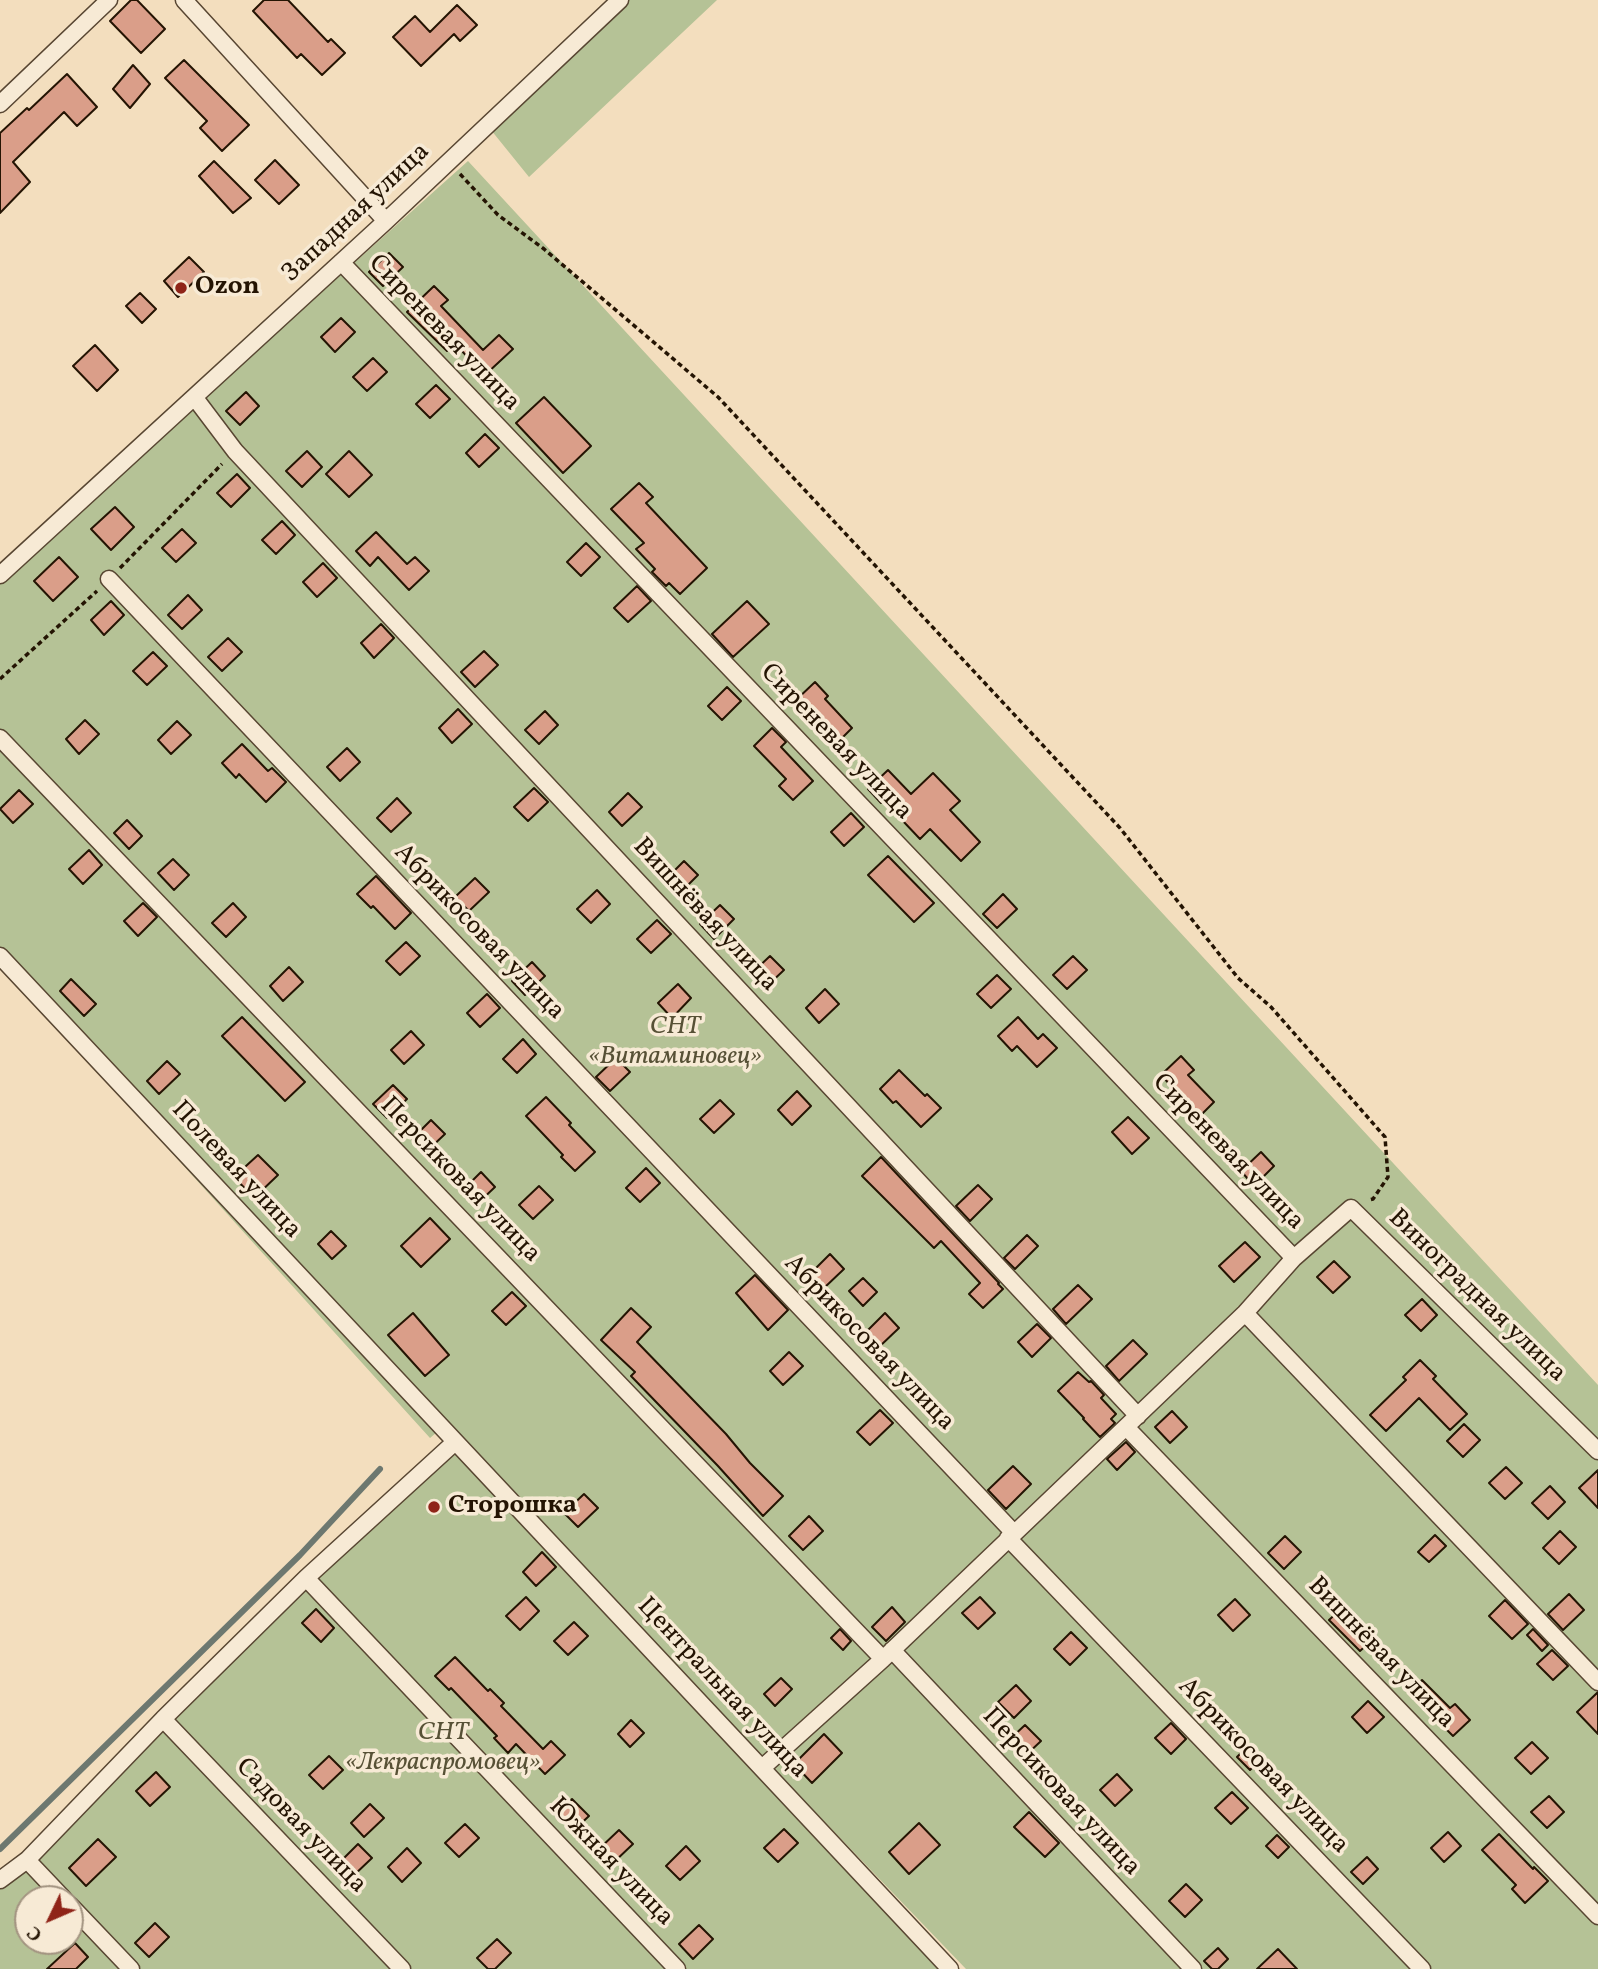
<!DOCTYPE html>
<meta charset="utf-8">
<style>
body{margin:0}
#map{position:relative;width:1598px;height:1969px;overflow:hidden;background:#f3debe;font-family:Vollkorn,serif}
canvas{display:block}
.north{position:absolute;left:14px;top:1885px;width:70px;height:70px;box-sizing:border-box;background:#f7ead5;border:2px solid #a39481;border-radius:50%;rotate:226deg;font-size:19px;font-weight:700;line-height:28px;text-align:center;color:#241403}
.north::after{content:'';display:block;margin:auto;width:24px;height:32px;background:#8f2418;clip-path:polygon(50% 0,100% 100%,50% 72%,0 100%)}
</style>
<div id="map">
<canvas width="1598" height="1969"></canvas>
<div class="north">С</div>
</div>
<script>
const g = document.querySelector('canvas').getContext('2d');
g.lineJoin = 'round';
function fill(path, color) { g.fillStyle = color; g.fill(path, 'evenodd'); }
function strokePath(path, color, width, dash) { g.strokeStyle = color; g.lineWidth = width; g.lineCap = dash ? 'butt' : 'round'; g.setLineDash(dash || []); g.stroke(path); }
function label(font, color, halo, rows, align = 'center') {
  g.font = font + ' Vollkorn,serif'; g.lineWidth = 7; g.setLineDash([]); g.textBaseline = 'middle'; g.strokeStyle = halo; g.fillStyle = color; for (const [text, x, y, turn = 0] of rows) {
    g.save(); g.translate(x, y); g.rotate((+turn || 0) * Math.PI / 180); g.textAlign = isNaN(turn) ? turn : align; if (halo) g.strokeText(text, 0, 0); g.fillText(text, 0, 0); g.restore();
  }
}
fill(new Path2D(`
 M629,0H717L529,177L491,130Z
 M468,161L1598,1385V1969H966L444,1426L430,1438L0,963V580Z
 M455,1442L950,1969H0V1880ZM28,1899H70V1941H28Z`), '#b5c296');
strokePath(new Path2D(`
 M0,1849L300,1555L380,1469`), '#6d7870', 6);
const building = new Path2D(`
 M131,0H137L165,29L141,53L110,21Z
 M264,0H288L328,42L331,39L345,53L322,75L301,54L297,58L253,11Z
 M457,5L477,25L460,41L454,34L421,66L393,37L415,16L430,32Z
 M184,60L249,125L222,151L200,128L207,121L165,78Z
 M133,65L150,84L130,108L113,89Z
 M67,74L97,107L77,126L64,112L13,162L30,182L0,213V133L27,108L29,110Z
 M275,160L299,185L279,204L255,180Z
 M214,161L251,198L233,213L199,176Z
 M389,253L403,267L383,286L369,272Z
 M189,257L204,272L178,297L164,281Z
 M434,286L448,300L441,306L483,350L499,335L513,349L485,375L455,344L447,351L407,312Z
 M140,293L156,309L142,323L126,306Z
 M341,318L355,332L335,352L321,337Z
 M95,345L118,370L97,391L73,366Z
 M373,358L387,372L367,391L353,377Z
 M436,385L450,399L430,418L416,404Z
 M246,392L259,406L240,425L226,411Z
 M544,397L591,446L563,473L516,423Z
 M485,434L499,448L479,467L466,453Z
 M307,451L322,467L302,487L286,471Z
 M349,451L372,475L349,497L326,474Z
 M237,474L250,488L231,507L217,493Z
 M639,483L653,497L646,503L707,568L680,594L669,583L666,586L652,572L655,569L636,549L644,543L611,509Z
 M115,507L134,527L111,550L91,529Z
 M282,521L295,535L276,554L262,540Z
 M182,529L196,543L176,562L162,548Z
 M376,532L407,564L415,557L429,571L409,590L378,557L370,566L356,551Z
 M586,543L600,557L581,576L567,562Z
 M59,557L78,577L53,601L34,581Z
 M323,563L337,578L317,597L303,582Z
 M637,586L651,601L628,622L614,608Z
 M188,595L202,610L182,629L168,615Z
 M111,601L124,615L104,635L91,620Z
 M747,601L769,624L733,657L712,634Z
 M381,624L394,638L374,658L361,643Z
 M228,638L242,652L222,671L208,657Z
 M484,651L498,665L475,687L461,672Z
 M153,652L167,666L147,685L133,671Z
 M815,682L828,696L825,699L852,728L833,747L819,732L822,729L795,701Z
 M727,687L741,701L722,720L708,706Z
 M458,709L472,724L452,743L439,728Z
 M545,711L558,725L539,744L525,730Z
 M85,720L99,734L79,754L66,739Z
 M177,721L191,735L171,754L158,740Z
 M772,728L786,742L781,747L813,781L793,800L779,786L786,779L754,746Z
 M242,744L268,771L272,768L286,782L266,802L239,774L236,778L222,763Z
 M347,748L360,762L340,781L327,767Z
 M888,770L911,794L933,773L960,801L950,810L980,842L961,861L930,829L920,839L884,801L881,803L868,789Z
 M534,788L548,802L528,821L514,807Z
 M19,790L33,804L13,823L0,809Z
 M628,793L642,807L622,826L609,812Z
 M397,798L411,813L391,832L377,818Z
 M851,813L864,827L844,846L831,832Z
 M127,820L142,836L129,849L114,833Z
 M89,850L102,865L83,884L69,869Z
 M888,856L934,903L914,922L868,875Z
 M173,859L189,875L174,890L158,873Z
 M684,861L698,875L679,894L665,880Z
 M376,876L411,913L395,929L373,906L371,908L357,894Z
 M475,878L489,892L469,911L455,897Z
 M597,890L610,904L591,923L577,909Z
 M1003,894L1017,909L997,928L983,914Z
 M143,903L157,917L138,936L124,921Z
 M233,903L246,917L226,937L212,923Z
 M720,905L734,919L714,939L700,924Z
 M657,920L671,934L651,953L637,939Z
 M406,942L420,956L400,975L386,961Z
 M770,956L784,970L764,989L750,975Z
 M1073,956L1087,970L1067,989L1053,975Z
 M532,962L545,976L525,995L512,981Z
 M289,967L303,982L283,1001L270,986Z
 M997,975L1011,989L991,1008L977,994Z
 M71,979L96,1004L84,1016L60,991Z
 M678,984L691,998L672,1018L658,1003Z
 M825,989L839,1004L819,1023L806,1008Z
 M487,994L500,1008L480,1027L467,1013Z
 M242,1017L305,1082L285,1101L222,1036Z
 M1018,1017L1038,1039L1043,1034L1057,1048L1037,1067L1017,1046L1012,1051L998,1036Z
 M411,1031L424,1045L404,1064L391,1050Z
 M523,1039L536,1054L517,1073L503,1059Z
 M1181,1056L1194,1070L1188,1075L1214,1102L1195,1121L1181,1107L1186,1102L1161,1075Z
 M616,1058L630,1072L610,1091L596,1077Z
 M167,1061L180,1074L159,1094L147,1081Z
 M899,1070L925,1096L927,1094L941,1108L921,1127L896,1101L893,1103L880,1089Z
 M393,1085L407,1099L387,1118L373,1104Z
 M797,1091L811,1106L792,1125L778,1110Z
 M546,1097L571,1123L569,1125L595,1152L575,1171L561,1157L563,1155L526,1116Z
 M720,1100L734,1114L714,1133L700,1119Z
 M1128,1117L1149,1138L1132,1154L1112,1132Z
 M431,1120L445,1134L425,1153L412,1139Z
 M1261,1152L1274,1166L1254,1186L1241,1171Z
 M258,1155L278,1175L254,1198L234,1177Z
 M881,1157L999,1283L998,1284L1003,1289L983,1308L969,1294L980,1283L941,1241L934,1248L862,1176Z
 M646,1168L660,1183L640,1202L626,1188Z
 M481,1172L495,1187L475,1206L461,1192Z
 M978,1185L992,1199L970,1221L956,1206Z
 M539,1186L553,1200L533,1219L519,1205Z
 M430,1218L450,1239L421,1267L401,1246Z
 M331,1231L346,1246L332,1259L318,1244Z
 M1027,1235L1038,1246L1015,1269L1004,1258Z
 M1245,1242L1260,1257L1234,1282L1219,1266Z
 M830,1254L844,1269L824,1288L810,1274Z
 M1334,1261L1350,1277L1333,1293L1317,1277Z
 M755,1275L788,1310L768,1330L736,1293Z
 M863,1278L877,1292L863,1306L849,1291Z
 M1078,1285L1092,1299L1066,1324L1053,1309Z
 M512,1292L526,1306L506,1325L492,1311Z
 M1422,1299L1437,1315L1421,1331L1405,1315Z
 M631,1308L651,1327L637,1342L726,1434L750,1463L783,1496L763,1516L718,1466L631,1376L635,1372L601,1340Z
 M413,1313L449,1355L425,1376L388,1335Z
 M885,1313L899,1328L879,1347L865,1333Z
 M1037,1324L1051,1338L1032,1357L1018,1342Z
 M1133,1340L1147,1354L1119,1381L1106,1366Z
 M789,1352L803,1366L783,1385L770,1371Z
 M1420,1360L1436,1376L1433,1379L1467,1414L1450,1430L1419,1398L1386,1431L1370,1415L1406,1380L1403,1377Z
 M1078,1372L1089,1382L1091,1381L1104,1395L1101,1398L1116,1414L1111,1419L1115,1423L1100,1437L1083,1419L1084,1418L1058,1391Z
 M880,1410L893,1423L870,1445L857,1432Z
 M1172,1411L1187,1427L1170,1443L1155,1427Z
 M1464,1424L1480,1440L1463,1457L1447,1441Z
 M1126,1442L1135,1452L1117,1470L1107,1459Z
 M1013,1466L1031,1484L1006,1509L988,1490Z
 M1506,1467L1522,1483L1505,1499L1489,1483Z
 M1598,1470V1508L1579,1488Z
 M1550,1486L1565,1502L1548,1519L1532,1503Z
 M584,1494L598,1508L578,1527L564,1513Z
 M809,1516L823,1531L803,1550L789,1536Z
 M1560,1531L1576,1547L1559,1564L1543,1548Z
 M1435,1535L1446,1546L1429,1562L1418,1552Z
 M1285,1536L1301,1552L1284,1569L1268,1553Z
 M542,1552L556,1567L536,1586L523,1572Z
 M1569,1594L1584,1610L1563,1630L1548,1614Z
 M526,1597L539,1611L520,1630L506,1616Z
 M980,1597L995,1613L978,1629L962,1613Z
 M1235,1599L1250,1615L1233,1631L1218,1615Z
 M1505,1600L1528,1624L1512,1639L1489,1616Z
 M892,1607L905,1622L886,1641L872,1627Z
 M1342,1608L1372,1640L1360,1651L1329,1620Z
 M316,1609L334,1628L321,1642L302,1623Z
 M574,1622L588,1636L568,1655L554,1641Z
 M840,1629L851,1641L843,1650L831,1638Z
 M1533,1629L1548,1645L1542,1651L1527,1635Z
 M1071,1632L1087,1648L1070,1665L1054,1649Z
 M1552,1650L1568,1666L1553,1680L1537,1664Z
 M455,1657L488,1691L490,1689L504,1703L501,1706L543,1749L551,1741L565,1755L545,1774L516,1744L508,1753L494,1738L497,1736L451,1688L449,1690L435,1676Z
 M781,1678L792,1689L775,1706L764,1694Z
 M1422,1680L1450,1708L1455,1704L1470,1720L1453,1736L1409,1692Z
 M1016,1685L1031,1701L1014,1718L998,1702Z
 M1598,1692V1734L1577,1712Z
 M1368,1701L1384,1717L1367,1733L1352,1717Z
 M631,1720L644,1733L630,1747L618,1734Z
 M1171,1723L1186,1739L1171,1754L1155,1738Z
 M1025,1725L1041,1741L1024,1757L1008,1741Z
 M824,1734L842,1753L812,1783L794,1764Z
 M1532,1742L1548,1758L1531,1774L1515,1758Z
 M1249,1745L1262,1758L1250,1770L1237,1757Z
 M329,1756L343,1770L323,1789L309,1775Z
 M156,1772L170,1787L150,1806L136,1791Z
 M1117,1774L1132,1790L1115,1806L1100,1790Z
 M1232,1792L1248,1808L1231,1824L1215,1808Z
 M1549,1796L1564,1812L1547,1828L1531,1812Z
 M572,1799L589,1816L575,1829L558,1812Z
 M370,1804L384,1818L364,1837L351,1823Z
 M1029,1812L1059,1843L1045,1857L1014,1827Z
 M919,1823L940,1845L909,1874L889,1852Z
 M465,1824L479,1838L459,1857L445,1843Z
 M784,1829L798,1843L778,1862L764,1848Z
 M619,1830L633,1844L613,1863L599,1849Z
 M1448,1832L1461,1846L1444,1862L1431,1848Z
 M1499,1834L1533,1869L1534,1867L1548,1881L1525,1903L1512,1889L1516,1885L1482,1850Z
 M1277,1835L1289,1847L1278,1858L1266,1846Z
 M98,1839L116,1857L86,1886L69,1868Z
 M358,1844L372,1858L352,1877L339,1863Z
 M686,1846L700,1861L680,1880L666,1866Z
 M407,1848L421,1863L402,1882L388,1867Z
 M1367,1857L1378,1869L1363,1884L1351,1872Z
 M1186,1884L1202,1900L1185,1917L1169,1901Z
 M155,1923L169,1937L149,1957L135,1943Z
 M699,1925L713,1939L693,1959L679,1944Z
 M497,1939L511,1953L495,1969H488L477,1958Z
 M75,1943L88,1957L76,1969H47Z
 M1218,1948L1228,1959L1218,1969H1212L1204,1961Z
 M1278,1949L1297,1969H1257Z`);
fill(building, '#da9e89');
strokePath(building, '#241403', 2);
const minor = new Path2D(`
 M184,0L386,221
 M0,104L109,0
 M341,262L1294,1258
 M195,398L235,451L1138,1416
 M0,575L386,221L620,0
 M109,579L1014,1533
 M0,738L883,1659
 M0,956L950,1969
 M1245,1313L1598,1682
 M1126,1427L1598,1916
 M1008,1538L1422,1969
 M306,1578L677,1969
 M892,1650L1193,1969
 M163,1719L402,1969
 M762,1768L883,1659L1245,1313L1294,1258L1351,1208L1598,1451
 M27,1860L64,1899
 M0,1880L27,1860L163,1719L306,1578L455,1442
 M70,1905L131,1969`);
strokePath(minor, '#584632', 19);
strokePath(new Path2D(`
 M460,174L498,215L544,249L718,397L1120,828L1238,978L1271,1007L1385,1137L1388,1177L1373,1199L1369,1200
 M120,568L222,464
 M0,679L97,591`), '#241403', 3.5, [5, 3.5]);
strokePath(minor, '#f7ead5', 16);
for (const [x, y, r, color] of [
 [181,288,7,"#8f2418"],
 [434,1507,7,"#8f2418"]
]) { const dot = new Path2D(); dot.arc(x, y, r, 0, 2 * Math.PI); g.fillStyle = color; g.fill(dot); strokePath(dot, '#f7ead5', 2.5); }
label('26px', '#241403', '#f7ead5', [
 ["Западная улица",357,214,-43],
 ["Сиреневая улица",443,334,46],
 ["Сиреневая улица",835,743,46],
 ["Вишнёвая улица",704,916,47],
 ["Абрикосовая улица",478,933,46],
 ["Сиреневая улица",1227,1153,46],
 ["Полевая улица",235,1171,47],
 ["Персиковая улица",459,1181,46],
 ["Виноградная улица",1476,1297,44],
 ["Абрикосовая улица",868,1344,46],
 ["Вишнёвая улица",1380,1654,46],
 ["Центральная улица",721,1689,47],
 ["Абрикосовая улица",1262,1767,46],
 ["Персиковая улица",1060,1793,47],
 ["Садовая улица",300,1827,46],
 ["Южная улица",610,1863,46]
]);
label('bold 26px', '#241403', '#f7ead5', [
 ["Ozon",195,288],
 ["Сторошка",448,1507]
], 'left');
label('italic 26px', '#575136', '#f7ead5', [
 ["СНТ",675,1028],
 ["«Витаминовец»",675,1058],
 ["СНТ",443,1734],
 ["«Лекраспромовец»",443,1764]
]);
</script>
